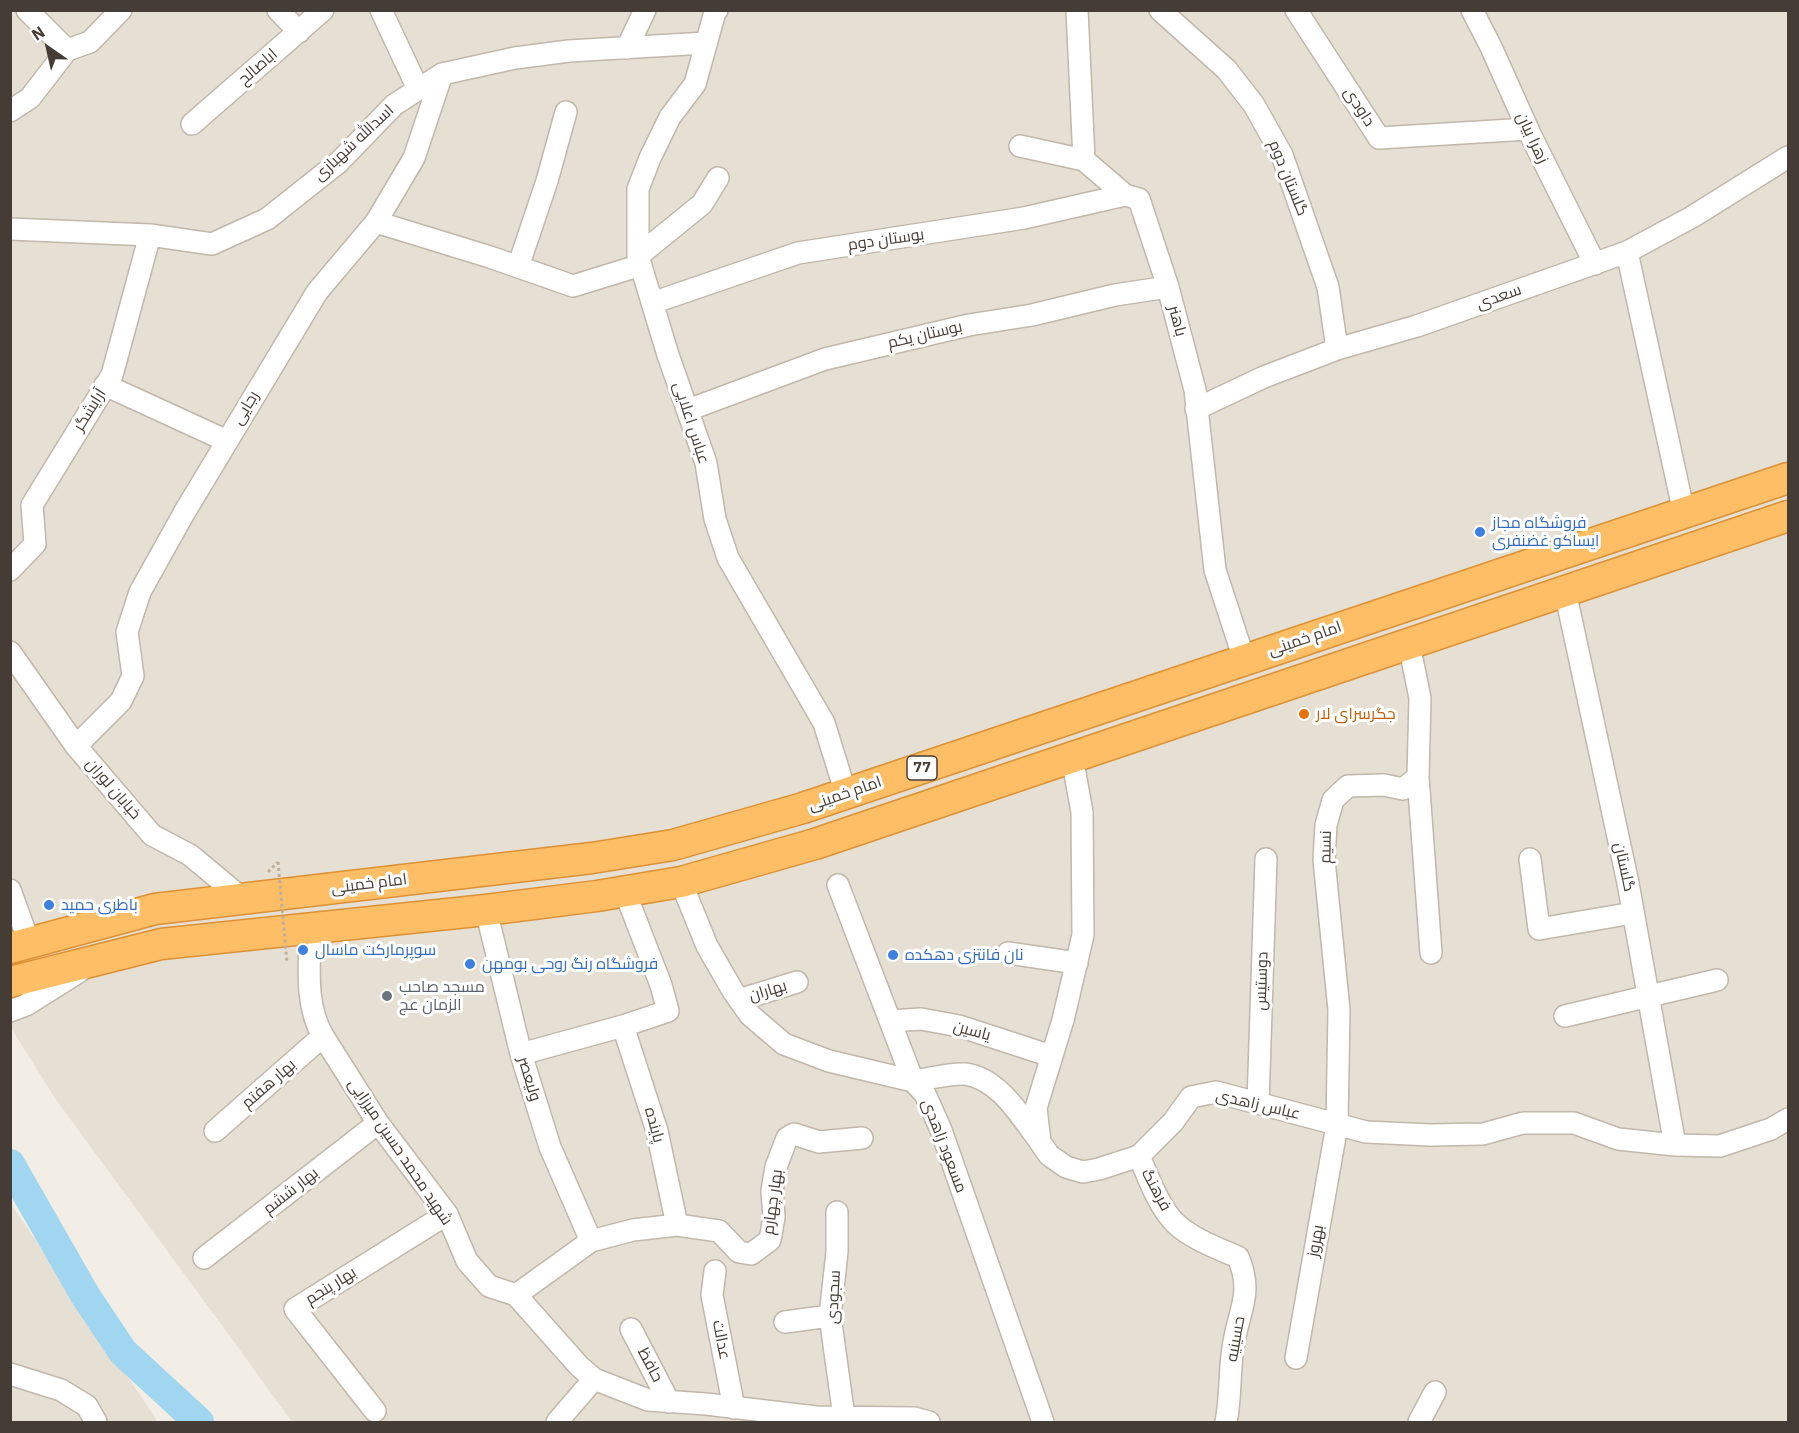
<!DOCTYPE html>
<meta charset="utf-8">
<style>
body{margin:0}
#map{position:relative;width:1799px;height:1433px;overflow:hidden;background:#f2ede5;font-family:"IBM Plex Sans",sans-serif}
canvas{display:block}
.frame{position:absolute;inset:0;border:12px solid #453d35;pointer-events:none}
.north{position:absolute;left:18px;top:18px;width:60px;height:60px;-webkit-text-stroke:4px #fff;paint-order:stroke;rotate:326deg;font-size:16px;font-weight:700;line-height:24px;text-align:center;color:#453d35}
.north::after{content:'';display:block;margin:auto;width:21px;height:27px;background:#453d35;clip-path:polygon(50% 0,100% 100%,50% 72%,0 100%)}
</style>
<div id="map">
<canvas width="1799" height="1433"></canvas>
<div class="frame"></div>
<div class="north">N</div>
</div>
<script>
const g = document.querySelector('canvas').getContext('2d');
g.lineJoin = 'round';
function fill(path, color) { g.fillStyle = color; g.fill(path, 'evenodd'); }
function strokePath(path, color, width, dash) { g.strokeStyle = color; g.lineWidth = width; g.lineCap = dash ? 'butt' : 'round'; g.setLineDash(dash || []); g.stroke(path); }
function label(font, color, halo, rows, align = 'center') {
  g.font = font + ' "IBM Plex Sans",Cairo,sans-serif'; g.lineWidth = 6; g.setLineDash([]); g.textBaseline = 'middle'; g.strokeStyle = halo; g.fillStyle = color; for (const [text, x, y, turn = 0] of rows) {
    g.save(); g.translate(x, y); g.rotate((+turn || 0) * Math.PI / 180); g.textAlign = isNaN(turn) ? turn : align; if (halo) g.strokeText(text, 0, 0); g.fillText(text, 0, 0); g.restore();
  }
}
fill(new Path2D(`
 M11,11H1788V1422H292L232,1339L57,1101L11,1028Z
 M11,1204L158,1422H11Z`), '#e6dfd3');
strokePath(new Path2D(`
 M10,1164L85,1295L123,1352L199,1422`), '#a0d6f0', 30);
const minor = new Path2D(`
 M27,10L67,50
 M278,10L299,32
 M381,10L418,89
 M717,10L715,12L695,84L670,117L650,158L638,189V256L668,355L706,463L715,519L728,558L824,723L846,794
 M1077,10L1084,160L1125,195L1139,199L1168,287L1195,390L1215,570L1244,659
 M1160,10L1227,70L1254,105L1282,155L1328,287L1337,349
 M1296,10L1379,138L1528,129
 M1472,10L1491,47L1531,136L1595,264
 M627,48L645,10
 M10,111L30,98L67,50L90,42L121,10
 M192,124L323,10
 M1020,146L1084,160
 M376,222L490,257L573,286L641,265
 M10,229L150,235L212,244L267,219L339,162L394,105L442,74L515,58L569,51L706,43
 M1627,252L1684,513
 M638,256L702,204L718,178
 M518,267L547,181L566,112
 M652,303L798,253L1024,218L1125,195
 M105,385L227,441
 M1196,409L1264,377L1337,349L1417,326L1627,252L1692,217L1788,157
 M688,410L825,359L969,325L1032,315L1115,295L1168,287
 M10,570L35,544L32,505L112,375L150,235
 M1565,591L1628,883L1675,1145
 M10,652L76,746L152,835L190,855L243,899
 M76,746L121,701L133,676L127,632L140,592L184,513L317,292L376,222L414,158L442,74
 M1072,757L1082,812L1083,935L1063,1020L1036,1108L1040,1142L1049,1155L1066,1167L1083,1172L1099,1169L1139,1156L1173,1122L1191,1097L1216,1092L1366,1132L1430,1135L1483,1134L1523,1123H1574L1618,1139L1675,1145L1720,1146L1771,1129L1788,1119
 M1418,777L1431,953
 M1530,859L1539,929L1633,913
 M681,882L707,946L733,991L750,1015L784,1044L829,1061L913,1081L925,1094L941,1130L1043,1422
 M838,885L913,1081C929,1079 949,1073 965,1074C998,1078 1020,1115 1038,1139
 M10,890L29,942
 M486,910L521,1054L550,1147L591,1241
 M310,928C310,963 304,1004 323,1036L378,1123L447,1214L467,1261L489,1286L516,1295L579,1366L594,1379L648,1400L706,1404L816,1417L914,1418L929,1422
 M1008,953L1077,963
 M739,1000L797,982
 M10,1011L26,1005L80,971
 M1565,1016L1717,980
 M890,1021L921,1019L959,1026L1051,1056
 M623,1026L657,1131L677,1225
 M521,1054L623,1026L668,1011L661,985L625,892
 M1258,1103L1266,859
 M215,1131L323,1036
 M1139,1156C1149,1179 1158,1205 1175,1223C1192,1239 1217,1248 1238,1257C1254,1294 1238,1311 1233,1348C1229,1373 1231,1398 1226,1422
 M837,1212V1252L830,1316L844,1417
 M204,1258L378,1123
 M715,1271L712,1295L734,1408
 M516,1295L591,1241L633,1230L677,1225L719,1231L739,1252L751,1254L770,1240L774,1217L772,1191L776,1167L787,1138L794,1134L819,1142L862,1138
 M785,1322L830,1316
 M631,1329L669,1402
 M1296,1358L1337,1125L1339,1010L1324,860L1326,825L1333,800L1348,786L1384,785L1403,789L1418,777L1420,698L1409,644
 M10,1374L61,1390L87,1406L96,1422
 M375,1411L295,1309L447,1214
 M557,1422L594,1379
 M1419,1422L1435,1392`);
const highway = new Path2D(`
 M10,948L155,909L592,858L673,845L803,808L1788,478
 M10,982L161,944L486,910L597,896L681,882L815,844L1788,516`);
strokePath(minor, '#c1b7aa', 24);
strokePath(highway, '#dd9134', 33);
strokePath(new Path2D(`
 M268,872L278,862`), '#bfaf99', 3, [3, 3]);
strokePath(minor, '#fff', 21);
strokePath(highway, '#fdbe65', 30);
strokePath(new Path2D(`
 M278,862L287,963`), '#bfaf99', 3, [3, 3]);
for (const [x, y, r, color] of [
 [1480,532,6,"#3f7fe0"],
 [1304,714,6,"#e8710a"],
 [49,905,6,"#3f7fe0"],
 [303,950,6,"#3f7fe0"],
 [893,955,6,"#3f7fe0"],
 [470,964,6,"#3f7fe0"],
 [387,996,6,"#6b7280"]
]) { const dot = new Path2D(); dot.arc(x, y, r, 0, 2 * Math.PI); g.fillStyle = color; g.fill(dot); strokePath(dot, '#fff', 2); }
for (const [x, y, w] of [
 [922,768,30]
]) { const box = new Path2D(); box.roundRect(x - w / 2, y - 12, w, 24, 4.5); g.fillStyle = '#fff'; g.fill(box); strokePath(box, '#453d35', 1.5); }
label('bold 15px', '#453d35', null, [
 ["77",922,768]
]);
label('16px', '#453d35', '#fff', [
 ["اباصالح",258,67,-41],
 ["داودی",1359,107,57],
 ["زهرا بیان",1532,138,65],
 ["اسدالله شهبازی",354,143,-43],
 ["گلستان دوم",1288,178,68],
 ["بوستان دوم",886,240,-8],
 ["سعدی",1499,297,-20],
 ["باهنر",1177,321,75],
 ["بوستان یکم",925,335,-13],
 ["رجایی",246,408,-59],
 ["آرایشگر",90,410,-58],
 ["عباس اعلایی",691,423,72],
 ["امام خمینی",1305,639,-19],
 ["خیابان لوران",113,789,49],
 ["امام خمینی",845,794,-19],
 ["نسیم",1326,847,-89],
 ["گلستان",1624,867,78],
 ["امام خمینی",369,884,-7],
 ["دوستیس",1262,981,-88],
 ["بهاران",768,991,-17],
 ["یاسین",972,1031,15],
 ["ولیعصر",529,1079,73],
 ["بهار هفتم",269,1084,-41],
 ["عباس زاهدی",1258,1105,13],
 ["پاینده",654,1125,74],
 ["مسعود زاهدی",944,1146,69],
 ["شهید محمد حسین میرزایی",400,1152,56],
 ["فرهنگ",1156,1190,62],
 ["بهار ششم",291,1191,-38],
 ["بهار چهارم",773,1202,-82],
 ["بهروز",1316,1241,-80],
 ["بهار پنجم",331,1286,-32],
 ["سجودی",834,1297,-87],
 ["حسینیه",1236,1339,-80],
 ["عدالت",721,1340,79],
 ["حافظ",650,1365,62]
]);
label('16px', '#366cbe', '#fff', [
 ["فروشگاه مجاز",1492,523],
 ["ایساکو غضنفری",1492,541],
 ["باطری حمید",61,905],
 ["سوپرمارکت ماسال",315,950],
 ["نان فانتزی دهکده",905,955],
 ["فروشگاه رنگ روحی بومهن",482,964]
], 'left');
label('16px', '#c56008', '#fff', [
 ["جگرسرای لار",1316,714]
], 'left');
label('16px', '#5b616d', '#fff', [
 ["مسجد صاحب",399,987],
 ["الزمان عج",399,1005]
], 'left');
</script>
